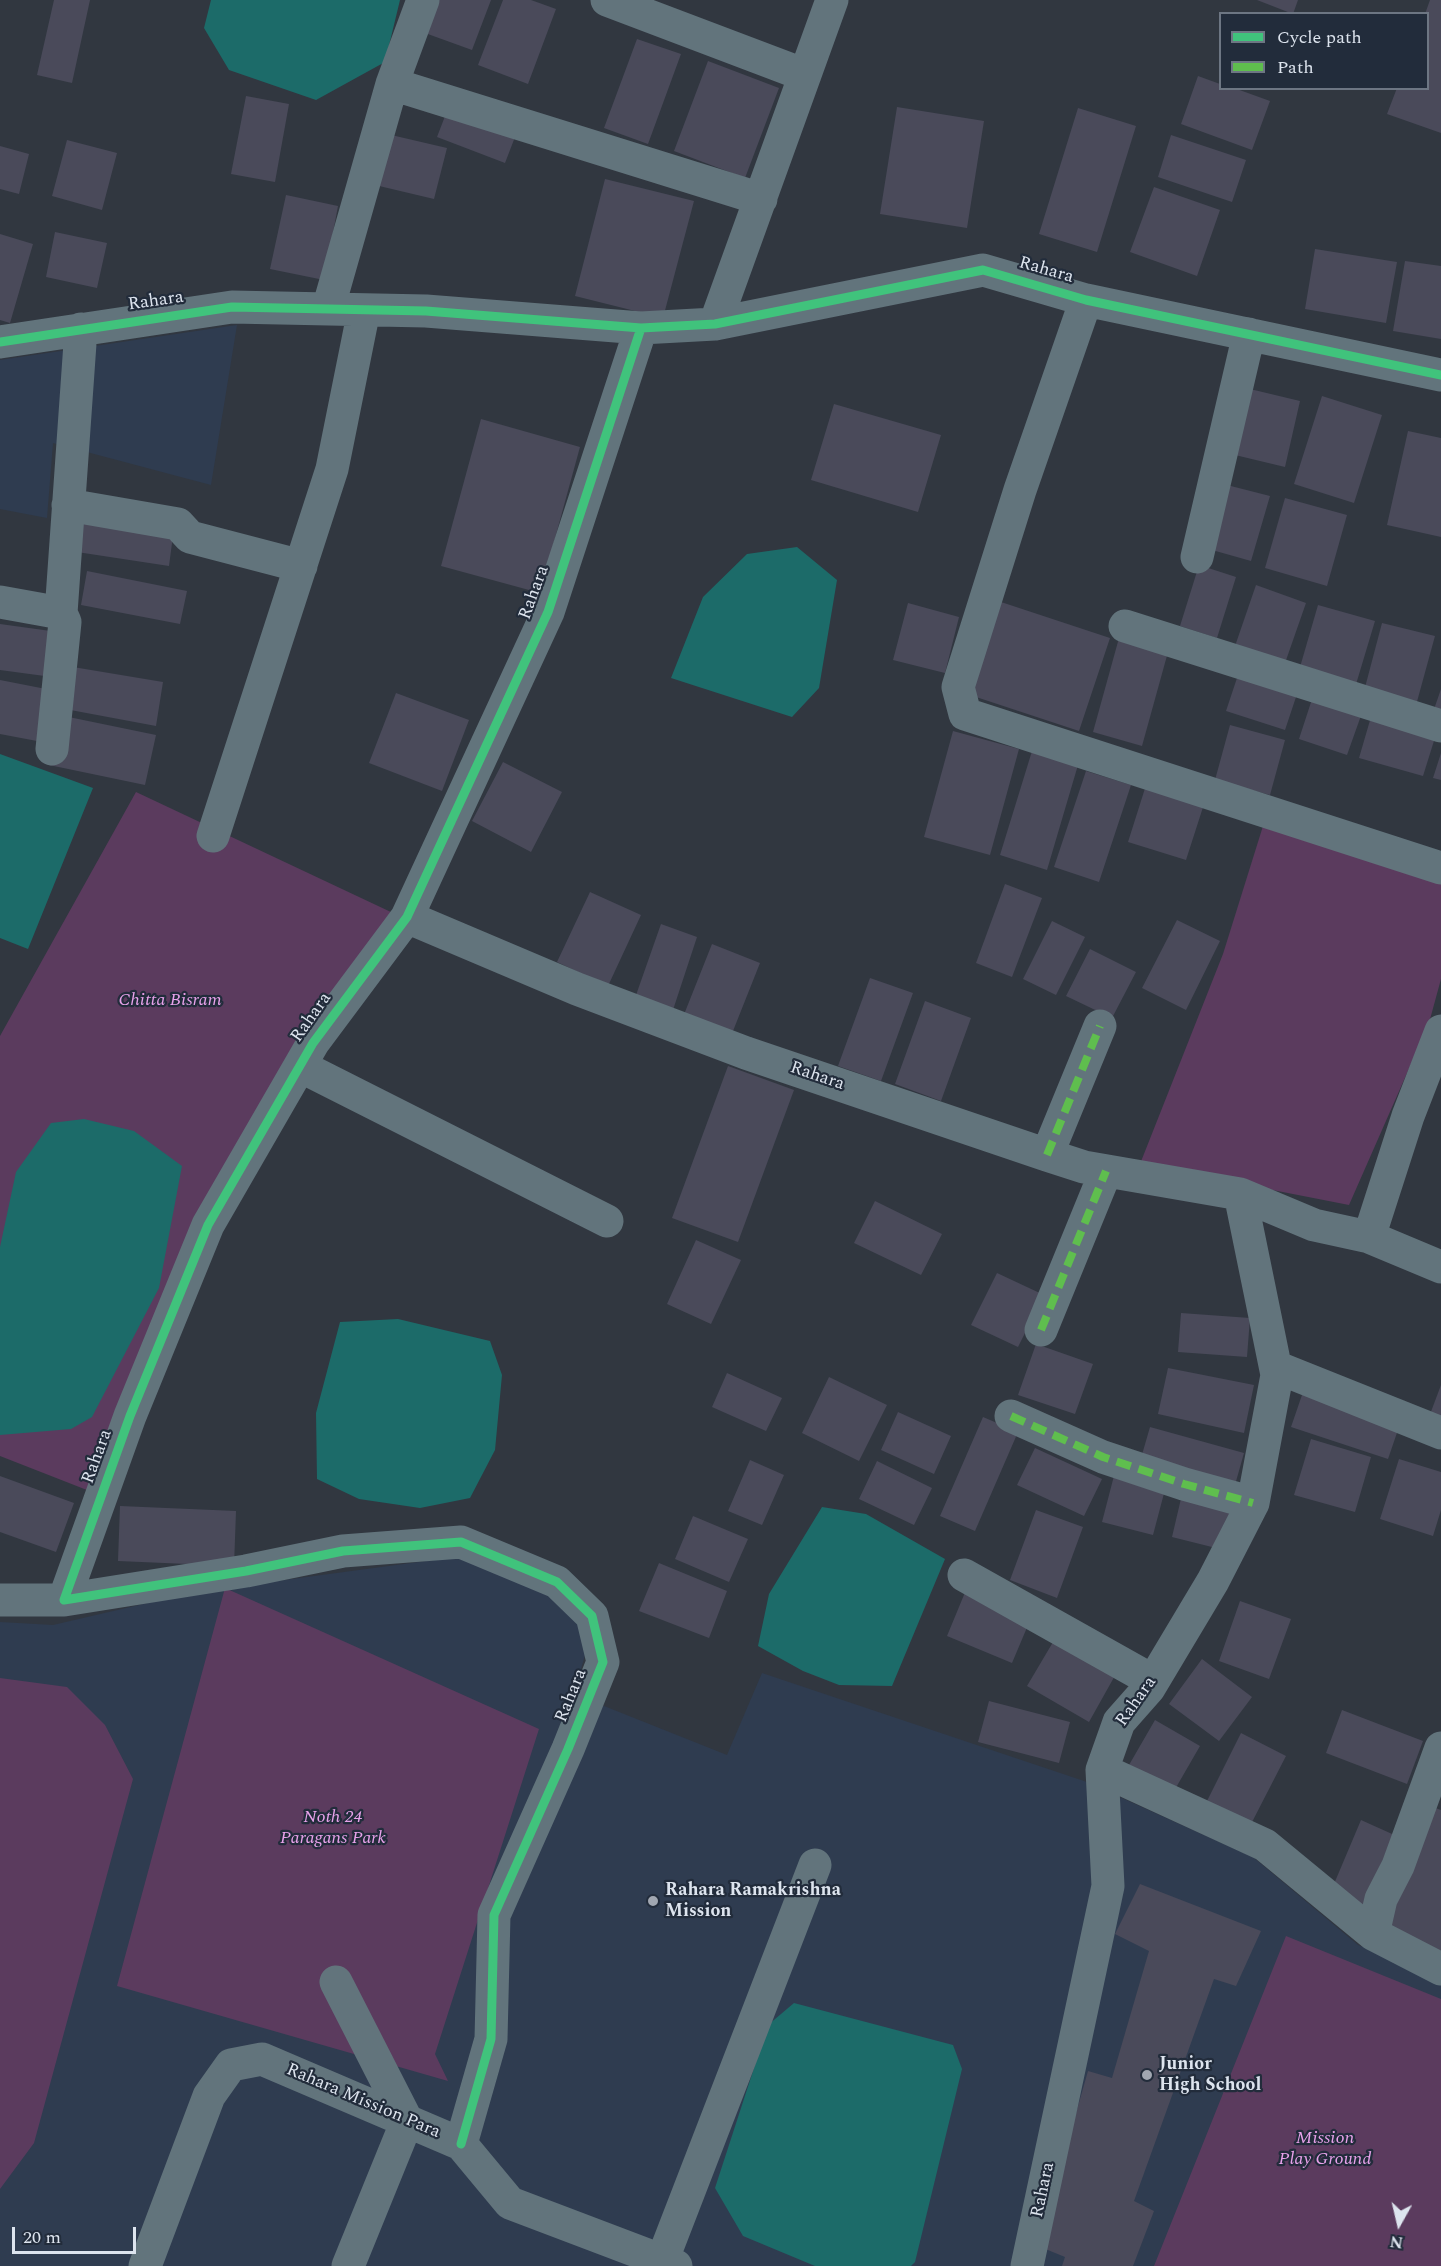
<!DOCTYPE html>
<style>
body{margin:0}
#map{position:relative;width:1441px;height:2266px;overflow:hidden;background:#313740;font-family:Spectral,serif}
canvas{display:block}
.legend{position:absolute;left:1219px;top:12px;width:210px;height:78px;box-sizing:border-box;background:#222c3b;border:2px solid #6d7683;margin:0;padding:8px 10px;list-style:none;font-size:18px;color:#dde4ee}
.legend li{display:flex;align-items:center;gap:12px;height:30px}
.legend b{width:30px;border:2px solid #6d7683}
.north{position:absolute;left:1369px;top:2194px;width:60px;height:60px;-webkit-text-stroke:4px #222c3b;paint-order:stroke;rotate:188deg;font-size:16px;font-weight:700;line-height:24px;text-align:center;color:#dde4ee}
.north::after{content:'';display:block;margin:auto;width:21px;height:27px;background:#dde4ee;clip-path:polygon(50% 0,100% 100%,50% 72%,0 100%)}
.scale{position:absolute;left:12px;top:2227px;width:124px;height:27px;box-sizing:border-box;border:3px solid #dde4ee;border-top:0;padding-left:8px;font-size:18px;line-height:21px;white-space:nowrap;color:#dde4ee;-webkit-text-stroke:4px #222c3b;paint-order:stroke}
</style>
<div id="map">
<canvas width="1441" height="2266"></canvas>
<ul class="legend">
<li><b style="height:8px;background:#40c37c"></b>Cycle path</li>
<li><b style="height:8px;background:#5fbe4e"></b>Path</li>
</ul>
<div class="north">N</div>
<div class="scale">20 m</div>
</div>
<script>
const g = document.querySelector('canvas').getContext('2d');
g.lineJoin = 'round';
function fill(path, color) { g.fillStyle = color; g.fill(path, 'evenodd'); }
function strokePath(path, color, width, dash) { g.strokeStyle = color; g.lineWidth = width; g.lineCap = dash ? 'butt' : 'round'; g.setLineDash(dash || []); g.stroke(path); }
function label(font, color, halo, rows, align = 'center') {
  g.font = font + ' Spectral,serif'; g.lineWidth = 4.5; g.setLineDash([]); g.textBaseline = 'middle'; g.strokeStyle = halo; g.fillStyle = color; for (const [text, x, y, turn = 0] of rows) {
    g.save(); g.translate(x, y); g.rotate((+turn || 0) * Math.PI / 180); g.textAlign = isNaN(turn) ? turn : align; if (halo) g.strokeText(text, 0, 0); g.fillText(text, 0, 0); g.restore();
  }
}
fill(new Path2D(`
 M237,325L211,485L53,443L47,518L0,509V360Z
 M456,1557L562,1600L590,1638L574,1693L599,1704L727,1755L762,1673L1084,1781L1253,1857L1358,1945L1441,1979V2266H0V1622L53,1625L195,1592Z`), '#2f3c50');
fill(new Path2D(`
 M136,792L393,913L303,1035L92,1492L0,1456V1036Z
 M1263,826L1441,881V979L1429,1023L1349,1205L1140,1164L1223,954Z
 M225,1588L539,1729L435,2054L448,2081L117,1986Z
 M0,1678L67,1687L105,1725L133,1779L34,2143L0,2189Z
 M1286,1936L1441,1999V2266H1154Z`), '#5b3b5e');
fill(new Path2D(`
 M211,0H400L385,62L316,100L229,70L204,28Z
 M797,547L837,580L819,688L792,717L671,678L703,597L747,554Z
 M0,754L93,788L28,949L0,938Z
 M84,1119L134,1131L182,1166L159,1288L92,1417L71,1429L0,1435V1247L16,1172L51,1123Z
 M398,1319L490,1341L502,1375L495,1450L470,1498L420,1508L359,1499L317,1479L316,1413L340,1322Z
 M822,1507L866,1514L945,1559L892,1686L839,1685L803,1671L758,1646L769,1594Z
 M794,2003L953,2045L962,2069L915,2262L911,2266H815L743,2236L715,2188L768,2025Z`), '#1c6b69');
fill(new Path2D(`
 M54,0H90L72,83L37,75Z
 M437,0H491L472,50L425,33Z
 M503,0H531L556,9L528,84L478,65Z
 M1257,0H1298L1293,14Z
 M1430,0H1441V133L1387,114L1397,88H1428V14H1425Z
 M637,39L681,54L648,144L604,128Z
 M708,61L779,88L745,178L674,151Z
 M1198,76L1220,84V88H1234L1270,101L1252,150L1181,124Z
 M246,96L289,104L275,182L231,174Z
 M452,98L520,124L505,163L437,137Z
 M897,107L984,121L967,228L880,214Z
 M1078,108L1136,126L1097,252L1039,234Z
 M387,134L447,148L434,199L375,185Z
 M1171,135L1246,160L1232,202L1158,177Z
 M67,140L117,153L102,210L52,196Z
 M0,146L29,154L19,194L0,189Z
 M605,179L694,201L663,318L575,296Z
 M1154,187L1220,210L1197,276L1130,252Z
 M286,195L338,206L324,280L270,269Z
 M55,232L107,243L97,288L46,277Z
 M0,234L33,244L10,323L0,320Z
 M1315,249L1397,262L1386,323L1305,309Z
 M1405,261L1441,266V339L1393,331Z
 M1250,389L1300,401L1285,467L1235,455Z
 M1322,396L1382,415L1354,503L1294,484Z
 M834,404L941,435L918,512L811,480Z
 M481,419L580,447L540,593L441,566Z
 M1408,431L1441,438V537L1387,525Z
 M1223,484L1270,496L1251,561L1205,548Z
 M1285,498L1347,515L1327,586L1265,568Z
 M82,514L174,528L169,566L77,552Z
 M1199,565L1236,577L1217,638L1180,626Z
 M87,571L187,591L180,624L81,605Z
 M1256,585L1306,603L1284,666L1234,649Z
 M1001,602L1110,638L1079,731L970,695Z
 M908,603L959,617L945,673L893,660Z
 M1318,605L1375,621L1354,691L1298,674Z
 M1382,623L1435,636L1415,709L1363,695Z
 M0,624L58,632L52,677L0,670Z
 M1119,638L1168,652L1142,746L1093,732Z
 M73,667L163,682L156,726L65,709Z
 M1240,669L1299,688L1285,730L1226,711Z
 M0,680L46,689L37,741L0,734Z
 M1441,689V721L1431,718Z
 M396,693L469,720L442,791L369,763Z
 M1314,693L1363,710L1347,755L1299,739Z
 M1373,710L1438,728L1423,776L1359,758Z
 M59,715L156,735L145,785L49,765Z
 M1230,725L1285,740L1270,795L1215,780Z
 M953,731L1019,749L990,855L924,837Z
 M1032,751L1078,765L1047,870L1000,855Z
 M1441,753V780L1433,778Z
 M503,762L562,792L531,852L472,821Z
 M1086,771L1131,785L1099,882L1054,867Z
 M1147,782L1205,801L1186,860L1128,842Z
 M1005,884L1042,898L1012,977L976,963Z
 M590,892L641,915L608,986L557,962Z
 M1177,920L1220,941L1186,1010L1142,988Z
 M1052,921L1085,937L1056,995L1023,979Z
 M661,924L697,937L673,1010L635,998Z
 M712,944L760,963L731,1036L683,1017Z
 M1090,949L1136,972L1112,1018L1066,996Z
 M870,978L913,993L881,1081L838,1066Z
 M925,1001L971,1018L941,1101L895,1084Z
 M728,1066L794,1090L738,1242L672,1218Z
 M875,1201L942,1234L921,1275L854,1243Z
 M696,1240L741,1260L711,1324L667,1304Z
 M997,1273L1044,1295L1018,1347L971,1325Z
 M1181,1313L1250,1318L1247,1357L1178,1352Z
 M1036,1344L1093,1364L1075,1414L1018,1395Z
 M1168,1368L1254,1385L1244,1433L1158,1414Z
 M727,1373L782,1398L766,1431L712,1407Z
 M829,1377L887,1405L859,1461L802,1433Z
 M1441,1385V1421L1429,1417Z
 M1303,1392L1400,1424L1388,1459L1291,1427Z
 M898,1412L951,1436L934,1474L881,1450Z
 M983,1417L1018,1432L975,1531L940,1516Z
 M1150,1427L1244,1453L1233,1492L1139,1465Z
 M1311,1439L1371,1457L1355,1512L1294,1495Z
 M1035,1448L1102,1479L1084,1516L1017,1485Z
 M1399,1459L1441,1472V1510L1433,1536L1380,1519Z
 M750,1460L784,1475L762,1525L728,1511Z
 M877,1461L932,1488L914,1525L859,1499Z
 M1116,1468L1167,1482L1153,1535L1102,1522Z
 M0,1476L74,1503L56,1552L0,1532Z
 M1183,1490L1239,1505L1228,1551L1172,1537Z
 M120,1506L236,1511L234,1566L118,1561Z
 M1036,1510L1083,1527L1057,1598L1010,1580Z
 M693,1516L748,1539L729,1582L675,1559Z
 M659,1563L727,1591L709,1638L639,1611Z
 M966,1590L1031,1618L1012,1663L947,1636Z
 M1240,1601L1291,1619L1269,1679L1219,1661Z
 M1056,1637L1117,1672L1089,1722L1027,1686Z
 M1202,1659L1252,1697L1219,1741L1169,1704Z
 M989,1701L1070,1722L1059,1763L978,1742Z
 M1342,1710L1423,1741L1407,1784L1326,1753Z
 M1155,1720L1200,1746L1174,1791L1129,1765Z
 M1241,1733L1286,1756L1250,1826L1206,1803Z
 M1427,1805L1441,1810V1954L1383,1935Z
 M1361,1820L1401,1838L1370,1909L1331,1891Z
 M1140,1884L1261,1931L1236,1986L1214,1979L1134,2201L1154,2211L1133,2266H1062L1065,2257L1038,2246L1088,2071L1112,2078L1149,1951L1115,1934Z`), '#4a4a5a');
strokePath(new Path2D(`
 M607,0L805,75
 M392,84L761,199
 M1086,300L1020,490L958,687L965,714L1441,868
 M328,309L392,84L423,0
 M715,324L832,0
 M0,342L232,307L426,311L641,328L715,324L983,270L1086,300L1441,375
 M68,505L178,524L190,537L301,566
 M1197,557L1249,334
 M0,602L61,613
 M1125,626L1441,726
 M52,749L65,622L61,613L81,329
 M213,836L332,469L364,310
 M407,917L577,989L746,1053L1047,1155L1084,1167L1240,1194L1314,1225L1369,1237L1408,1116L1441,1031
 M300,1066L607,1221
 M1047,1155L1100,1026
 M1369,1237L1441,1267
 M1041,1330L1106,1171
 M1276,1367L1441,1433
 M1011,1416L1103,1457L1184,1484L1253,1503
 M964,1575L1153,1681
 M0,1600H64
 M1102,1770L1265,1845L1373,1934L1441,1969
 M1373,1934L1381,1899L1398,1866L1441,1748
 M336,1982L407,2121L348,2266
 M461,2144L491,2039L494,1915L568,1749L603,1662L592,1616L557,1582L461,1542L343,1551L246,1571L64,1600L130,1416L208,1225L313,1043L407,917L548,612L641,328
 M662,2261L815,1865
 M145,2266L209,2096L231,2065L262,2059L461,2144L510,2203L676,2266
 M1027,2266L1108,1886L1102,1770L1119,1722L1149,1688L1213,1581L1253,1503L1277,1375L1240,1194`), '#62747c', 33);
strokePath(new Path2D(`
 M1047,1155L1100,1026
 M1041,1330L1106,1171
 M1011,1416L1103,1457L1184,1484L1253,1503`), '#5fbe4e', 8, [15, 8]);
strokePath(new Path2D(`
 M0,342L232,307L426,311L641,328L715,324L983,270L1086,300L1441,375
 M461,2144L491,2039L494,1915L568,1749L603,1662L592,1616L557,1582L461,1542L343,1551L246,1571L64,1600L130,1416L208,1225L313,1043L407,917L548,612L641,328`), '#40c37c', 9);
for (const [x, y, r, color] of [
 [653,1901,6,"#a1a7b1"],
 [1147,2075,6,"#a1a7b1"]
]) { const dot = new Path2D(); dot.arc(x, y, r, 0, 2 * Math.PI); g.fillStyle = color; g.fill(dot); strokePath(dot, '#222c3b', 2); }
label('18px', '#dde4ee', '#222c3b', [
 ["Rahara",1046,271,16],
 ["Rahara",156,302,-8],
 ["Rahara",535,593,-70],
 ["Rahara",312,1018,-55],
 ["Rahara",817,1077,19],
 ["Rahara",98,1457,-70],
 ["Rahara",572,1696,-68],
 ["Rahara",1137,1702,-55],
 ["Rahara Mission Para",363,2102,23],
 ["Rahara",1044,2190,-78]
]);
label('italic 18px', '#e8a2eb', '#222c3b', [
 ["Chitta Bisram",170,1001],
 ["Noth 24",333,1818],
 ["Paragans Park",333,1839],
 ["Mission",1325,2139],
 ["Play Ground",1325,2160]
]);
label('bold 18px', '#dde4ee', '#222c3b', [
 ["Rahara Ramakrishna",665,1891],
 ["Mission",665,1912],
 ["Junior",1159,2065],
 ["High School",1159,2086]
], 'left');
</script>
